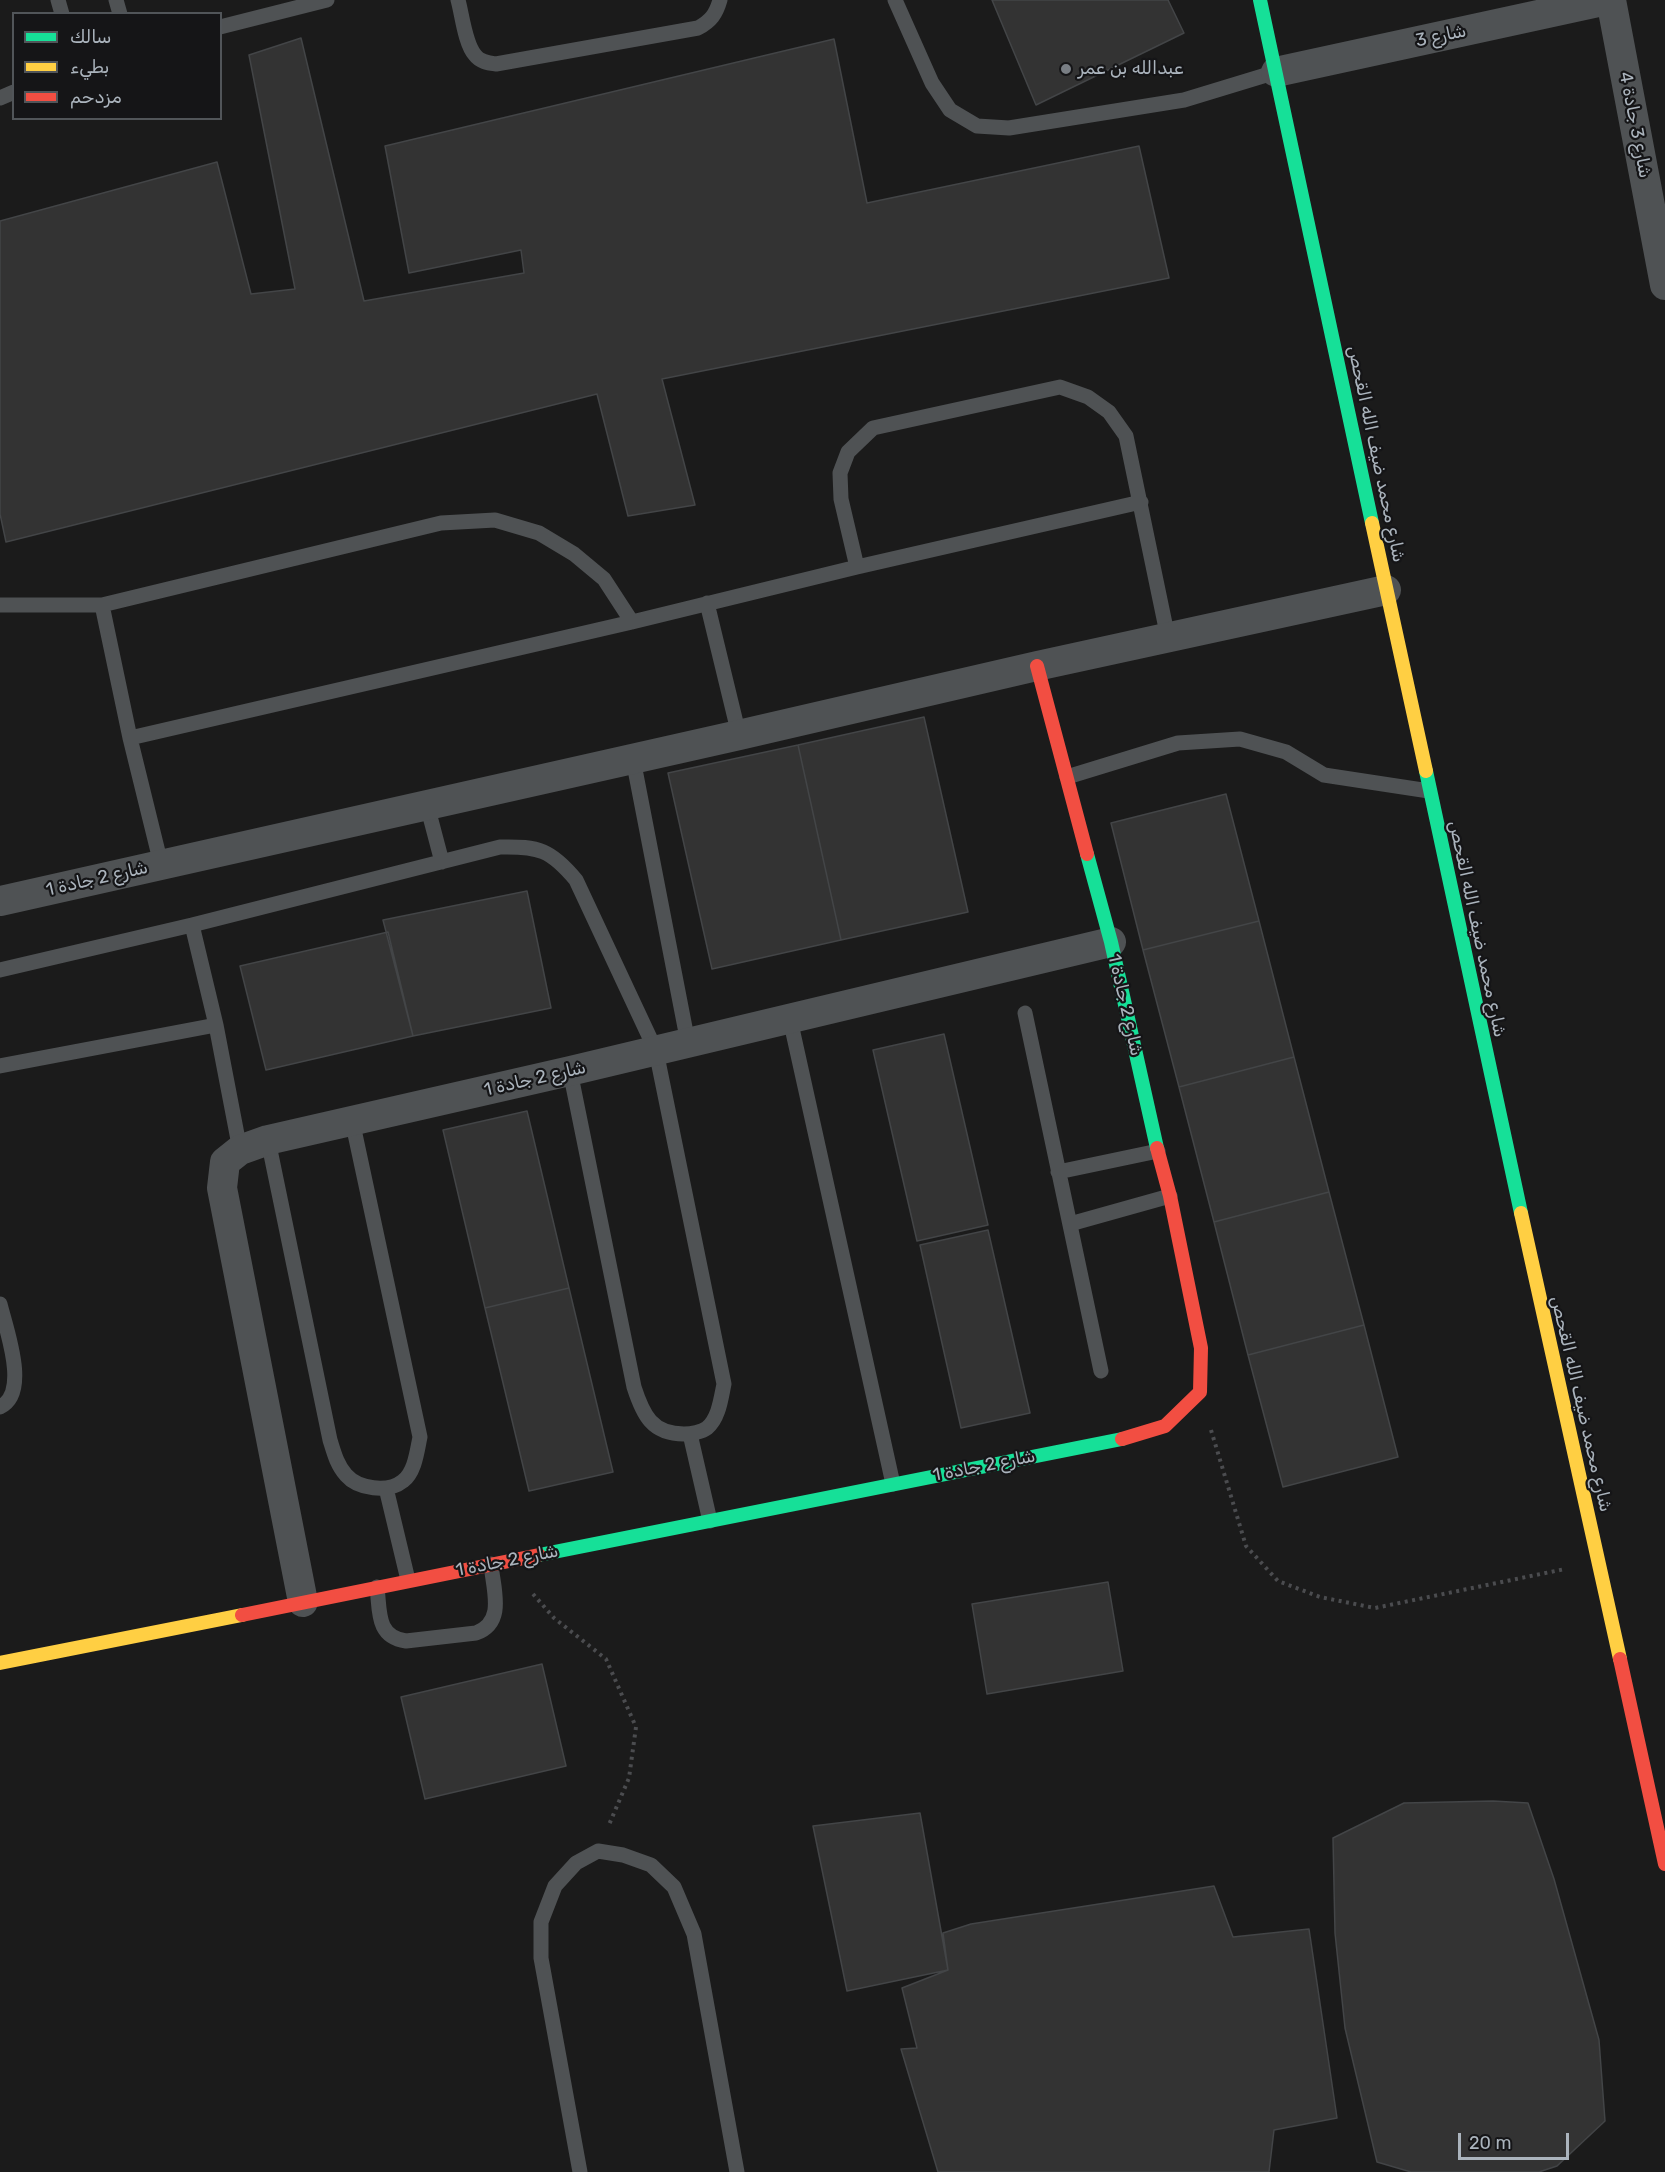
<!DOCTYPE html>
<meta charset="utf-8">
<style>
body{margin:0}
#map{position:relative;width:1665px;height:2172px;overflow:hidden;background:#1b1b1b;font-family:Rubik,Cairo,sans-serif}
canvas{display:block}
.legend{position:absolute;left:12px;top:12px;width:210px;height:108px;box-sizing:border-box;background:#151517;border:2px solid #515559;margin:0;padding:8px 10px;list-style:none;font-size:18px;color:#abb4bd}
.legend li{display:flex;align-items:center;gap:12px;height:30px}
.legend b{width:30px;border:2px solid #515559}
.scale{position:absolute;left:1458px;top:2133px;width:111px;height:27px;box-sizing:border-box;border:3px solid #abb4bd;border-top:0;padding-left:8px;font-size:18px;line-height:21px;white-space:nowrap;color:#abb4bd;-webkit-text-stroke:4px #151517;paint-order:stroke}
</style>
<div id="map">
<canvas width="1665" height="2172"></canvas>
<ul class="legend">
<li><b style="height:8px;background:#16e098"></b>سالك</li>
<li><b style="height:8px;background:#ffcf43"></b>بطيء</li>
<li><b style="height:8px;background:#f24e42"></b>مزدحم</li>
</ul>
<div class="scale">20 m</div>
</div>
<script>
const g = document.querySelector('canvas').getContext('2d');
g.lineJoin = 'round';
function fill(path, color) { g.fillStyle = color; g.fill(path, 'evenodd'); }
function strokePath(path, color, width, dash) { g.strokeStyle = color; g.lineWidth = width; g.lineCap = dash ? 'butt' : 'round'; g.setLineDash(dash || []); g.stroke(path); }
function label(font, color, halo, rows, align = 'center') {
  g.font = font + ' Rubik,Cairo,sans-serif'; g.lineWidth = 4.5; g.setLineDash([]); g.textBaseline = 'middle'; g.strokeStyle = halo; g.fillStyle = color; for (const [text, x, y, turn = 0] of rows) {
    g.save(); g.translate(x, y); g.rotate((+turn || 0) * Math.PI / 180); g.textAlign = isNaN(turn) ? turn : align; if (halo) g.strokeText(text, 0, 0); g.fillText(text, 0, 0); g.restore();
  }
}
const building = new Path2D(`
 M992,0H1168L1184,33L1036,105Z
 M301,38L364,301L524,273L521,250L409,273L385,146L834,39L867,203L1139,146L1169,278L662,379L695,505L628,516L597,394L6,542L0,514V221L217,162L251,294L295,289L249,55Z
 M924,717L968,912L841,940L798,745Z
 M798,745L841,940L712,969L668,773Z
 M1226,794L1259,921L1143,950L1111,823Z
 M527,891L551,1008L413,1036L383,920Z
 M1259,921L1294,1057L1179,1087L1143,950Z
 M388,932L413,1036L266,1070L240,966Z
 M944,1034L988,1225L917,1241L873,1050Z
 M1294,1057L1329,1192L1214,1222L1179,1087Z
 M527,1111L569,1288L485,1308L443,1130Z
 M1329,1192L1364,1325L1248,1355L1214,1222Z
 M988,1230L1030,1413L961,1428L920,1245Z
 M569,1288L613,1472L529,1491L485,1308Z
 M1364,1325L1398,1457L1283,1487L1248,1355Z
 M1108,1582L1123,1671L987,1694L972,1604Z
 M542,1664L566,1766L425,1799L401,1697Z
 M1493,1801L1528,1803L1554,1879L1599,2040L1605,2121L1557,2166L1539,2172H1411L1377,2162L1345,2028L1335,1933L1333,1838L1404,1803Z
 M920,1813L948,1970L847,1991L813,1826Z
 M1214,1886L1233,1937L1309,1929L1337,2118L1274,2130L1269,2172H938L901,2049L917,2048L902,1988L948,1970L943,1933L971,1924Z`);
fill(building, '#333');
strokePath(building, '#434547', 1.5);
strokePath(new Path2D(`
 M1211,1430L1246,1546L1278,1581L1320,1597L1375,1608L1565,1569
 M533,1594L554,1618L606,1659L636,1727L629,1778L608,1827`), '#4b4c4f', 4, [3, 4.5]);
strokePath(new Path2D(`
 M58,0L62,14
 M116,0L120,14
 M458,0C462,14 465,44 475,55C480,62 489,63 496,64L698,28C711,21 716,14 720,0
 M895,0L932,83L950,110L977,126L1009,128L1184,100L1276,72
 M220,27L327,0
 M0,98L14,92
 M857,567L841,499L840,473L848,452L873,428L1060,387L1088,397L1109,412L1126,436L1168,638
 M707,603L739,735
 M0,605H102L441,523L495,520L539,533L574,554L604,579L632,622
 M102,605L130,738L161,864
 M130,738L632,622L857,567L1141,502
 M633,759L688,1043
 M1067,777L1178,743L1240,739L1286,752L1324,775L1429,791
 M427,805L442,862
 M192,925L216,1025L240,1150
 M0,970L192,925L500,847C539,846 551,850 576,880L656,1051L724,1384C721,1398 719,1418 707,1428C702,1432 691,1434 684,1434C652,1434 643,1415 634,1387L570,1071
 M1025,1013L1101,1371
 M790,1019L893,1484
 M0,1066L216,1025
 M268,1140L330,1440C334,1453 337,1465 346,1475C358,1489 388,1493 403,1481C415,1472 417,1451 420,1437L352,1120
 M1058,1172L1158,1151
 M1070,1224L1170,1196
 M0,1304C6,1329 30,1393 0,1407
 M690,1434L710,1521
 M386,1488L408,1580
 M377,1587C380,1611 376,1637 406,1641L476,1633C506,1622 493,1589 491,1564
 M580,2172L541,1958V1922L555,1886L576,1863L598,1851L623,1855L651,1865L674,1887L694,1934L737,2172`), '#4f5254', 15);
strokePath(new Path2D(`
 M1611,0L1665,285
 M1276,72L1607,0
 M0,901L739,735L1037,666L1386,590
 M303,1602L222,1188L225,1162L240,1150L268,1140L570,1071L1111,942`), '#4f5254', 30);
strokePath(new Path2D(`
 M1260,0L1372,523
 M1426,771L1521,1213
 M1087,854L1111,942L1157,1148
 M539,1555L1122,1439`), '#16e098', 14);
strokePath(new Path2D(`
 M1372,523L1426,771
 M1521,1213L1620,1659
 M0,1663L242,1615`), '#ffcf43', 14);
strokePath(new Path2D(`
 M1037,666L1087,854
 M1122,1439L1165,1426L1200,1392L1201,1348L1170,1196L1157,1148
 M242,1615L539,1555
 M1620,1659L1665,1864`), '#f24e42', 14);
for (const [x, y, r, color] of [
 [1066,69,6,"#797e84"]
]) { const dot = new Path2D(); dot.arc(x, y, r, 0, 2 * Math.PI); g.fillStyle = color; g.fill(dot); strokePath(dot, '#151517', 2); }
label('18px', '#abb4bd', '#151517', [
 ["شارع 3",1441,36,-12],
 ["شارع 3 جادة 4",1635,125,79],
 ["شارع محمد ضيف الله القحص",1376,454,78],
 ["شارع 2 جادة 1",97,879,-13],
 ["شارع محمد ضيف الله القحص",1477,929,78],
 ["شارع 2 جادة 1",1125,1005,77],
 ["شارع 2 جادة 1",535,1079,-13],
 ["شارع محمد ضيف الله القحص",1581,1404,77],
 ["شارع 2 جادة 1",984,1466,-11],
 ["شارع 2 جادة 1",507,1561,-11]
]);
label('18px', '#abb4bd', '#151517', [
 ["عبدالله بن عمر",1078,69]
], 'left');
</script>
